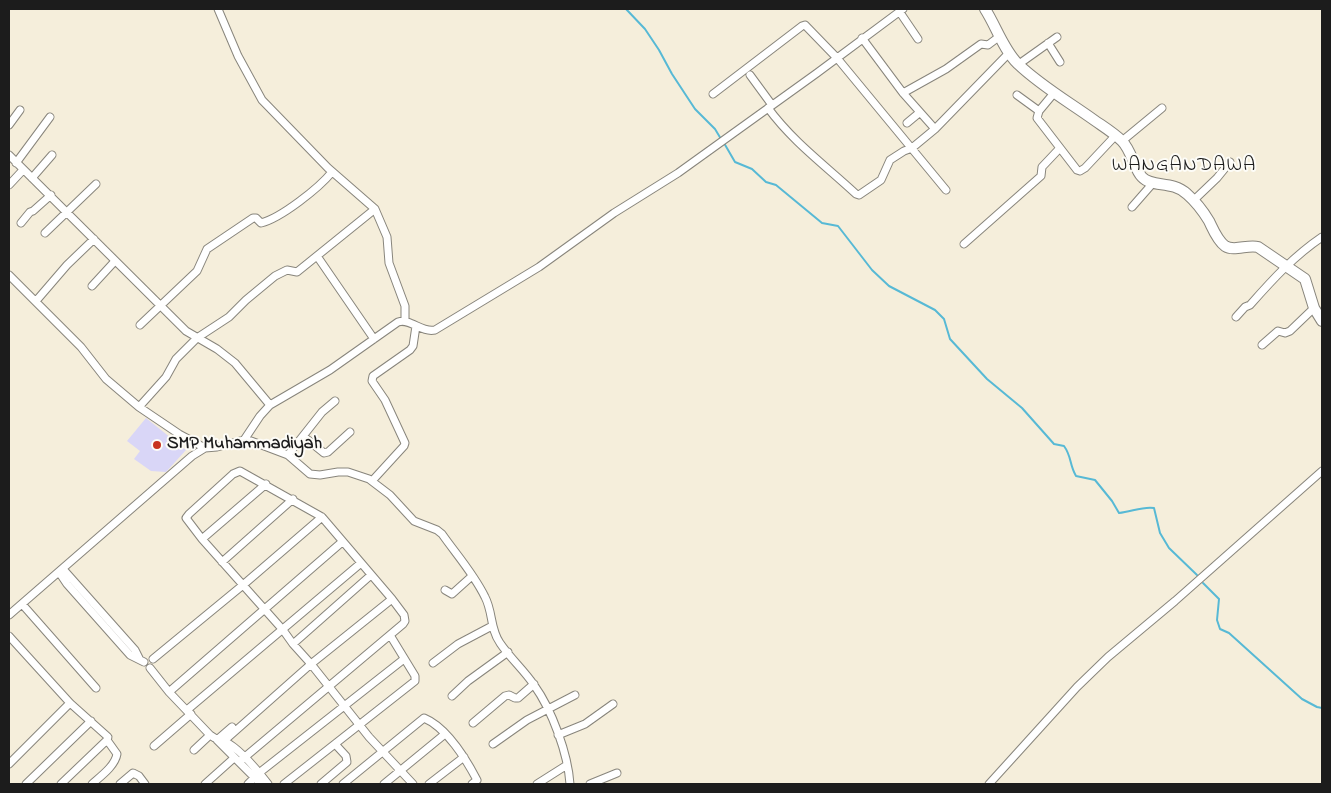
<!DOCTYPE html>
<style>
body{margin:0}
#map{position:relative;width:1331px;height:793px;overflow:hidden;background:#f5eedb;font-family:"Indie Flower",sans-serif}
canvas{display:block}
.frame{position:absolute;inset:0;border:10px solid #1c1c1c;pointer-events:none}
</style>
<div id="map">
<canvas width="1331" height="793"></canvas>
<div class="frame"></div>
</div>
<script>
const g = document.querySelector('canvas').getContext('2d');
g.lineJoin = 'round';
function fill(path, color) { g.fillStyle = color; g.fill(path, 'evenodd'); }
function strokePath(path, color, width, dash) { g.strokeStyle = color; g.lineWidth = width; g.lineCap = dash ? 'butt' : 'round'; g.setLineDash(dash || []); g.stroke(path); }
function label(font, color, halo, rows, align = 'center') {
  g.font = font + ' "Indie Flower",sans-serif'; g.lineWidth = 4; g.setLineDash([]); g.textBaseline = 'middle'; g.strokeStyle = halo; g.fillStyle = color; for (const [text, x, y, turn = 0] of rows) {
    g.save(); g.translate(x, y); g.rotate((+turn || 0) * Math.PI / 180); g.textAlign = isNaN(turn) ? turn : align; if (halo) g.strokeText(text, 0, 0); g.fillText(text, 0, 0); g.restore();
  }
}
fill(new Path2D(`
 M146,418L186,450L166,472L151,471L134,459L140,451L127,441Z`), '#d9d6f7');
strokePath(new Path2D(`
 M626,9L645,29L659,50L672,74L695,109L715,129L721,139
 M724,143L735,162L752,169L766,182L776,185L822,223L838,226L872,270L889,286L935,310L944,319L950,339L987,379L1022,408L1054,444L1064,446C1072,457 1069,464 1076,476L1095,480L1112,501L1119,513C1131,512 1143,506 1154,508L1160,533L1169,548L1197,575
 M1203,583L1219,599L1217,620L1220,629L1229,633L1302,699L1317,707L1322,708`), '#57b9d5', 2);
const street = new Path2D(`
 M218,9L238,56L262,100L328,168L375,209L387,237L389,263L405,306V321
 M899,11L918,39
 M862,38L903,93L935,129
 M1048,43L1060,62
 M1019,64L1057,37
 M750,75L772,105
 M903,93L946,69L981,44L988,45L1000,36
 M1054,93L1039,111L1037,118L1077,170L1080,171L1085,168L1116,135
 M713,94L802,26L805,25L837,58L946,190
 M1017,95L1039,111
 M768,108C793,142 826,166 856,194L859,195L881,180L890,160L904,151L912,148L935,129L1009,53
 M907,123L919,113
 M9,125L20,110
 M1122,141L1162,108
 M9,155L186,331L217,349L235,363L270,405
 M16,163L50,117
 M32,178L52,155
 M9,185L23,170
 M1194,200L1217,178L1230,162
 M1132,207L1153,183
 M21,223L30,212L33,211L51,195
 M45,233L96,184
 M964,244L1041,176L1042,167L1059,149
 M317,256L374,339
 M9,275L81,347L106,379L139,407L179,434L205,448
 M92,286L115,261
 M36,301L67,265L94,239
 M1236,317L1245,307L1250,305C1273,279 1294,256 1322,237
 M140,325L197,271L207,249L253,218H256L261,223C281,218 319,188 332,172
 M1262,345L1278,331L1285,333L1290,331L1314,308
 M139,407L166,377L176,359L197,338L229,317L246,300L275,276L287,270L297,272L375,209
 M303,436L324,453L328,452L350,432
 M244,440L260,416L270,405L330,370L398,322C411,318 421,333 435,330L539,267L614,213L678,173L817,73L903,9
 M288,455L322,412L335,401
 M372,481L404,446L405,443L385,400L372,381L373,376L410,350L413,346L416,326
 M322,517L240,471L233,474L189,514L186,518L202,539L283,630L293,644L311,664L369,737L413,784
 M202,539L266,484
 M222,562L293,499
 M63,569L135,650L139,658
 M59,572L67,584L130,655L144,662
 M445,590L452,594L472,576
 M22,604L96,688
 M9,615L192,456L205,448L217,447L244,440L251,441L288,455L310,474L320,475L338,472H348L369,479L390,495L414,521L437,530L442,534C456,554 474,574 485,597C493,612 490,629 500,643C510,658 524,670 534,685C552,710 568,754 570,784
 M9,636L70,703L108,737L107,740L61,784
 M293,644L371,575
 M153,659L243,585L322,517L392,599
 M433,663L458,644L492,626
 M150,668L169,692L210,735C216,740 219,739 224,741C239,748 258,771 268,784
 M169,692L342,542
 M452,696L468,681L508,652
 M187,710L361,563
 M473,723L505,696L509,695L515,698H518L534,684
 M232,727L217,740L261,784
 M558,735L585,724L613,704
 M224,741L311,664L392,599L404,615L405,621L403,624L239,762
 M493,744L527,720L575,695
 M154,746L191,714
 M194,750L210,735
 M9,764L70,703
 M26,784L91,721
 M92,784C101,776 115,766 117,754L107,740
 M120,784L133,773L139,776L145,784
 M205,784L234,758
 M248,784L259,773L404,659
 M284,784L415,681V676L390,635
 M321,784L347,762L346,756L335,744
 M343,784L424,718C446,727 466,759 477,780L472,784
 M384,784L445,734
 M429,784L464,757
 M537,784L567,765
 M590,784L617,773
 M989,784L1077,687L1108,657L1175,601L1322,471`);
const secondary = new Path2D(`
 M985,9C996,26 1003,49 1018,64C1041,86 1069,102 1094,120C1104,127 1114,133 1122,141C1132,151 1134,169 1142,177C1152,188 1172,180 1187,194C1195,201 1203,211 1209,221C1213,229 1217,240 1225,246C1234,252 1248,244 1258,247L1305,279L1314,308L1322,321`);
strokePath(street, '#88857c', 9);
strokePath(secondary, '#88857c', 12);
strokePath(street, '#fff', 7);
strokePath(secondary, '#fff', 10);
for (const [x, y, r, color] of [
 [157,445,5,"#c8321e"]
]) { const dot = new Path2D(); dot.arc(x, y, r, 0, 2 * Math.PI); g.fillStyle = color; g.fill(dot); strokePath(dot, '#fdfcf7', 2); }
label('bold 18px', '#1c1c1c', '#fdfcf7', [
 ["SMP Muhammadiyah",167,445]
], 'left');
g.letterSpacing = '1px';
label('20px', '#1c1c1c', '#fdfcf7', [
 ["WANGANDAWA",1184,167]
]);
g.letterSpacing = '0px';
</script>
